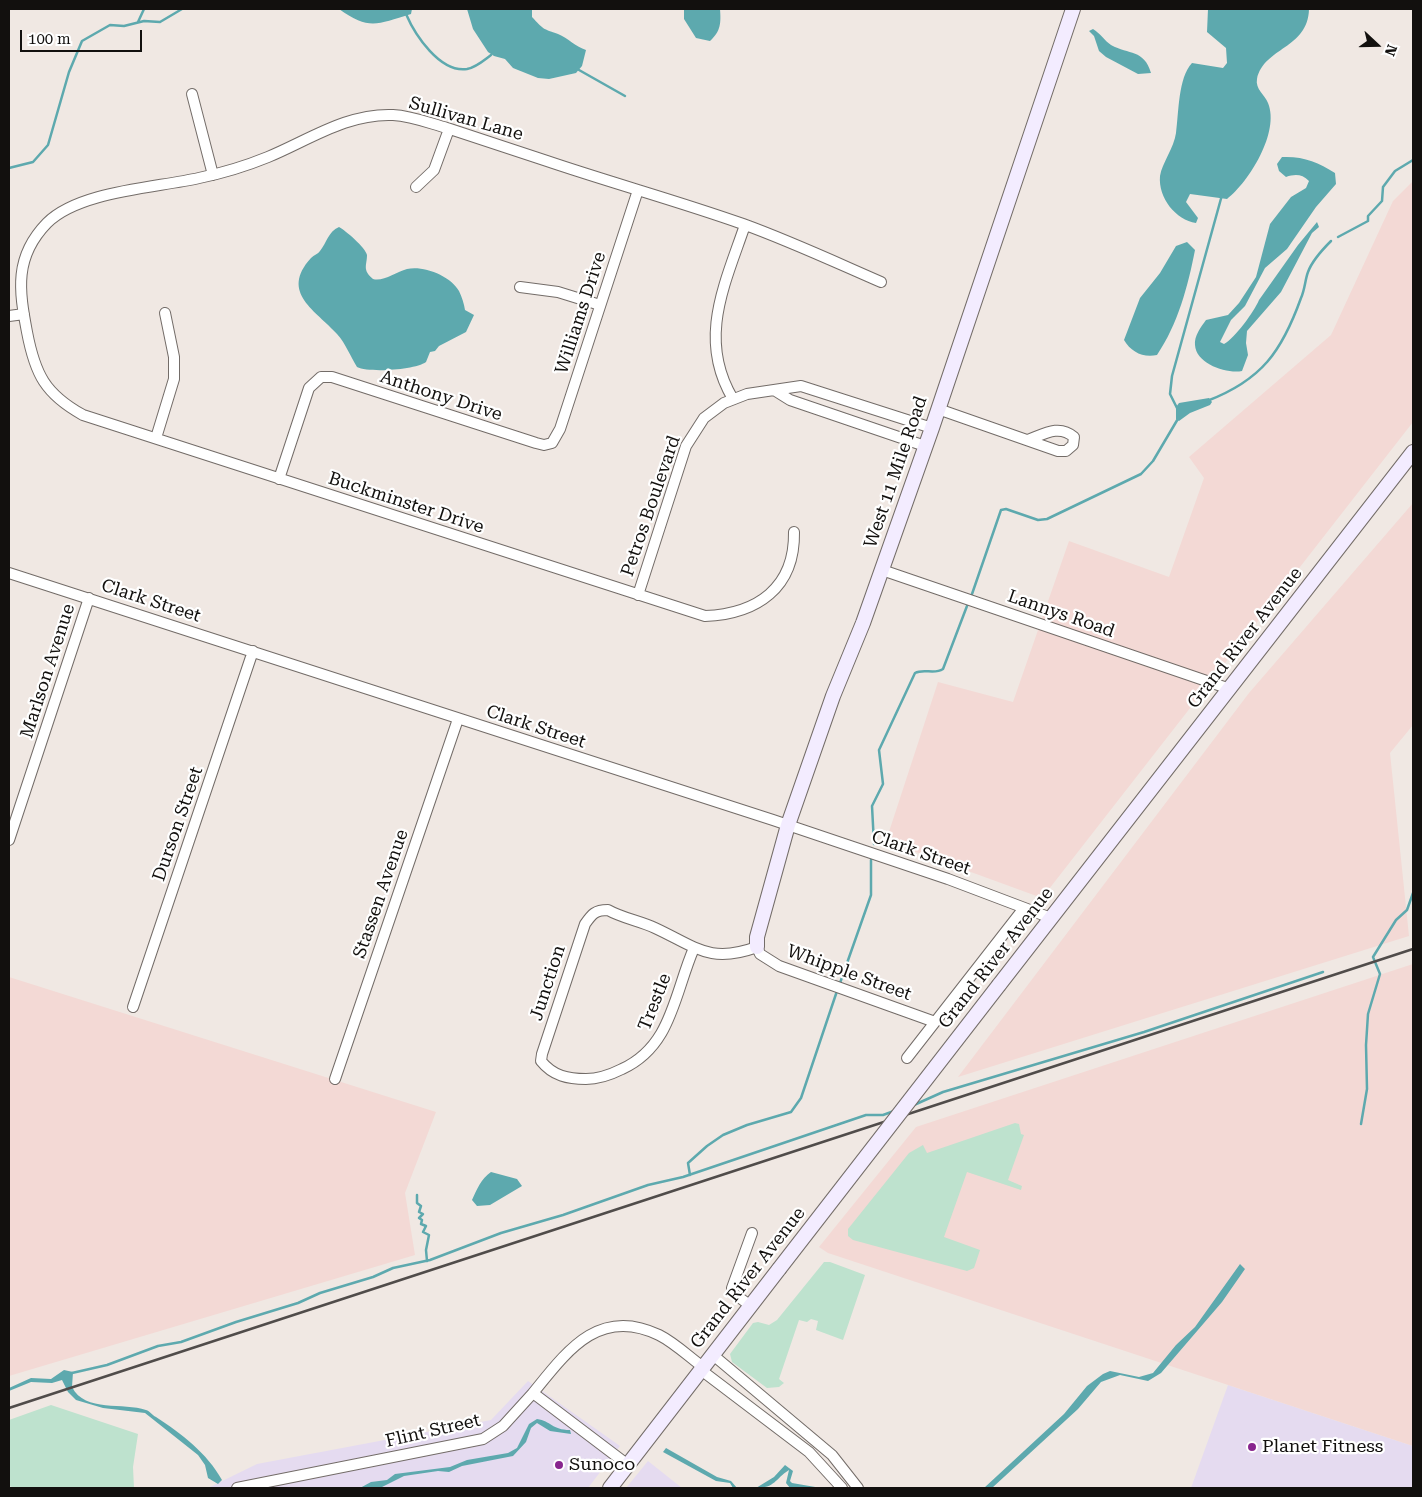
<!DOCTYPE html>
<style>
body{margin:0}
#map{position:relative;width:1422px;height:1497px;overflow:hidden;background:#f0e8e3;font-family:"Roboto Serif",serif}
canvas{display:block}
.frame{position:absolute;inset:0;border:10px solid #12100e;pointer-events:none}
.north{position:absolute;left:1352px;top:20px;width:50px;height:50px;-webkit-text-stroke:4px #fff;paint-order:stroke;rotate:111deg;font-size:14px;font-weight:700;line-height:20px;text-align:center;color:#12100e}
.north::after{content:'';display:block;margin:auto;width:18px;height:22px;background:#12100e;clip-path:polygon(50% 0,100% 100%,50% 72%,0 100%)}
.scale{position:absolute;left:20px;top:30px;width:122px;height:22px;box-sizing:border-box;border:2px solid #12100e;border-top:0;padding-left:6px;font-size:15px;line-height:18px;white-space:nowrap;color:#12100e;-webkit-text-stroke:4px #fff;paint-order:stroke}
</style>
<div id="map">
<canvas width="1422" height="1497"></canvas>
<div class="frame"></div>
<div class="north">N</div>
<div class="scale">100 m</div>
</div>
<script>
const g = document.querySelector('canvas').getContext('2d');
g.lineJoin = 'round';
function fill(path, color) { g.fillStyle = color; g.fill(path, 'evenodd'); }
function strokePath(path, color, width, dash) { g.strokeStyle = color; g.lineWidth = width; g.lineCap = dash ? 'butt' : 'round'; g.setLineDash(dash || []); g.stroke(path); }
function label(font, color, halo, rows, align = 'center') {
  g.font = font + ' "Roboto Serif",serif'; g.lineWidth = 4.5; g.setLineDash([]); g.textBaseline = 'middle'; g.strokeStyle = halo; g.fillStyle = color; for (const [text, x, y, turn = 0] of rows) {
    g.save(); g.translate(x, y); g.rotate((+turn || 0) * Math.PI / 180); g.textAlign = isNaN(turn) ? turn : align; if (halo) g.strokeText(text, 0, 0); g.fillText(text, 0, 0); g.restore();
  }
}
fill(new Path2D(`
 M528,1381L620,1446L588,1488H208L257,1464L491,1420Z
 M1228,1385L1413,1446V1488H1191Z
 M648,1461L682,1488H626Z`), '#e5dbf0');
fill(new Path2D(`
 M1413,181V422L1042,898L886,841L938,682L1013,702L1069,541L1169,577L1204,478L1189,457L1331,335L1393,201Z
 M1413,503V725L1390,753L1409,936L958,1077L1249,693Z
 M1413,964V1446L828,1253L819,1247L916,1127Z
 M9,977L436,1112L405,1193L415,1255L9,1376Z`), '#f3d9d5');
fill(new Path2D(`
 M1015,1123L1019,1124L1021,1134L1024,1135L1008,1180L1022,1186L1021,1190L967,1172L944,1237L980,1250L974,1268L967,1271L853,1240L848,1236V1229L909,1153L923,1145L927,1153Z
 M824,1262H830L865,1275L843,1340L816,1330L818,1321L811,1319L807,1322L799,1320L779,1379L784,1383L779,1387L767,1388L732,1362L730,1354L753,1323L758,1322L769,1325L777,1320Z
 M51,1405L138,1434L133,1467L134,1488H15L9,1486V1420Z`), '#bee2ce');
fill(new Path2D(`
 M339,9H412L411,14C377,24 370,31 339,9Z
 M467,9H532V17C543,29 543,29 558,34C568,38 576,47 586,50L582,66L576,73L549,79L538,78L513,68L505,59L494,56L488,52L473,29Z
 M684,9H720C721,23 721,31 710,41L696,38L684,19Z
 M1208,9H1309C1308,49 1264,47 1257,79C1255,89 1265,95 1268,103C1280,132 1249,182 1227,199L1190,194L1186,202L1198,218L1196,223C1176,220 1158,198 1160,176C1162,163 1174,148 1176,133C1179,112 1178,78 1192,63L1223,68L1227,63L1226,48L1207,32Z
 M1093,29C1100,33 1105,41 1111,45C1129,55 1144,49 1151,73L1138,74L1106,57L1099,51L1094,36L1089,31Z
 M1282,157C1303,156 1318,162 1335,173L1336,184L1316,207L1287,249L1265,268L1245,306L1231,320L1220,342L1224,344C1235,338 1254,312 1259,300L1298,245L1317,222L1319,227L1312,233L1281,292L1247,331L1246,343L1248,355L1242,371C1227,374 1196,364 1195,345C1194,336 1201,327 1206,320L1228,315L1239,303L1256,277L1270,224L1291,197L1306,188L1309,181C1302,174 1295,174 1286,177L1279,171L1277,164Z
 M339,227C345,230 366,248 367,255C367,265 362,270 373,279C383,282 396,272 407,269C423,265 451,276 459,291C462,297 464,304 465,310L474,315L466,332L439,346L435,351L430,352L426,362C415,370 369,373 357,367C350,356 346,344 337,334C317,311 279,293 311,258C314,255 318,254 320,251C327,242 328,232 339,227Z
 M1187,242L1195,250C1188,286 1178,324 1157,355C1143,358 1131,352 1124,340L1140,298L1160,273L1176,246Z
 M1209,398L1212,402L1210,405L1190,413L1179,421L1176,419V407L1179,403Z
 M491,1172L517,1179L522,1186L490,1205L477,1206L472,1200C477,1189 481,1179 491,1172Z
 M1240,1264L1245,1269L1222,1302L1161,1373L1148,1381L1120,1375L1101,1382L1078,1409L992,1488H984L1064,1414L1087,1386L1103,1374L1110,1371L1139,1377L1153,1373L1176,1345L1195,1327Z
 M64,1370L73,1372L72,1387C85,1413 124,1402 146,1410C150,1411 152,1415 156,1417C182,1434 207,1453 222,1480L218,1484L208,1478L205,1465L198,1455L145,1413L103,1408L76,1400L68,1392L62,1380L52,1383L31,1382L9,1391V1388L31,1378L51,1379Z
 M537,1419C551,1421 552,1430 570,1430L571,1434L550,1431L537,1423L531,1428L526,1442L513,1456L462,1466L449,1472L438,1471L404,1476L382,1487L360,1488L371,1482L387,1480L395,1474L450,1467L467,1460L508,1453L517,1448L529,1424Z
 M666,1448L717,1477L731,1481L737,1488H733L730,1483L716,1481L663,1452Z
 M785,1465L793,1471L790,1481L792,1483L821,1488H790L786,1483L789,1470C775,1479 775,1488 756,1488L774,1477Z`), '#5da9ae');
strokePath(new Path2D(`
 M406,14C415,35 440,73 467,69C477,67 484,60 491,55
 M138,22L144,9
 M579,70L625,96
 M9,168L33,162L48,145L69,72L82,41L110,25L124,26L144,21L160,22L182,9
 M1338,237L1368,221V216L1382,201L1383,187L1395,171L1413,160
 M1207,401C1262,380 1282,351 1301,298C1305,289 1305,280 1308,272C1312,261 1323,249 1331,241
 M1177,408L1170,394L1172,376L1222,195
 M972,594L1001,510L1006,509L1038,520L1047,519L1141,474L1153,461L1179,417
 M874,844L872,806L883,784L879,750L915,673C924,668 934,675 943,669L967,606
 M840,983L871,895V860
 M914,1105L943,1092L1144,1032L1323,972
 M1361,1124L1367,1089L1366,1045L1368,1014L1380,974L1373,957L1396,920L1407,910L1413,893
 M690,1175L688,1163L707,1146L723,1135L747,1125L791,1112L801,1098L837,991
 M417,1195V1203L421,1206L419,1212L423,1214L419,1218L422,1220L421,1224L426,1226L423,1232L429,1235L426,1250L427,1261
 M72,1373L107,1365L158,1346L181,1342L236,1322L298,1303L320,1293L373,1277L393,1268L430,1260L501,1233L563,1215L648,1185L683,1177L866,1115H883L894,1111`), '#5da9ae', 2.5);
const street = new Path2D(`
 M192,94L213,175
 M416,187L434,170L449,129
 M520,287L558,292L600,305
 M9,316L24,314
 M774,390L790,400L925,446
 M733,399C697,339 725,284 745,225
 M938,409L1058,451H1066L1073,445L1074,437C1059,424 1044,434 1028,440
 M156,438L174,379V357L165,313
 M279,479L309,388L321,377H332L536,443L544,445L552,443L560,429L638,190
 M794,532C795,588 757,614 705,616L83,415C45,394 35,374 27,332C19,290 14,257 47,223C79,191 155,188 199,178C223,173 246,166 268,157C309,140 347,113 393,115C412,116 429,123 447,128C481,139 514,150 547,161C612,183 678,201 743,224C790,241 835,262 881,282
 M882,570L1230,689
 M9,573L773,820L948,879L1051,918
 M638,595L686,446L704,418L724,403L747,394L801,386L932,428
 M9,840L89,598
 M694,948C674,994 672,1046 622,1069C610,1075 599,1079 586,1079C568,1079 553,1076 541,1061L542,1054L585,924C592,914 595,910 608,910C622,918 640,921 655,928C696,947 710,964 757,947L760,954L779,966L935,1022
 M133,1007L253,651
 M907,1058L1024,908
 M335,1079L458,719
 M751,1306L733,1293L732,1288L752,1233
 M713,1355L832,1455L858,1488
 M701,1370L809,1452L842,1488
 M533,1393C567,1351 599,1306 659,1335C675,1343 689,1357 703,1367
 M237,1488L483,1439L503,1426L533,1393L628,1465`);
const secondary = new Path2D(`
 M757,947V937L788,825L833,696L863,623L932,428L1073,9
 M999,985L1413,452
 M610,1488L779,1269`);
strokePath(street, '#736c68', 12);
strokePath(secondary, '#736c68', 16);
strokePath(street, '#fff', 10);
strokePath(secondary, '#f3ecff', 14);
strokePath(new Path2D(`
 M9,1408L1413,949`), '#504c4a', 2.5);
const secondaryBridge = new Path2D(`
 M779,1269L999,985`);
strokePath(secondaryBridge, '#736c68', 16, []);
strokePath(secondaryBridge, '#f3ecff', 14);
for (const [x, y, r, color] of [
 [1252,1447,5,"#88258e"],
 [559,1465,5,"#88258e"]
]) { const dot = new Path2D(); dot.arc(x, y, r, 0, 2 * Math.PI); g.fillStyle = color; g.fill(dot); strokePath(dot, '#fff', 2); }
label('18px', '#12100e', '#fff', [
 ["Sullivan Lane",466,119,16],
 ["Williams Drive",581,313,-72],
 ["Anthony Drive",441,396,18],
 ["West 11 Mile Road",896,472,-71],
 ["Buckminster Drive",406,503,18],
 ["Petros Boulevard",651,506,-71],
 ["Clark Street",151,601,18],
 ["Lannys Road",1061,614,19],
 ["Grand River Avenue",1245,638,-52],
 ["Marlson Avenue",48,671,-72],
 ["Clark Street",536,727,18],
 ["Durson Street",178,824,-71],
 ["Clark Street",921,853,19],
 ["Stassen Avenue",381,894,-71],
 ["Grand River Avenue",996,958,-52],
 ["Whipple Street",849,973,20],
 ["Junction",548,983,-72],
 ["Trestle",655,1002,-68],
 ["Grand River Avenue",748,1278,-52],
 ["Flint Street",433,1431,-13]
]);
label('18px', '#12100e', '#fff', [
 ["Planet Fitness",1262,1447],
 ["Sunoco",569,1465]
], 'left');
</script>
